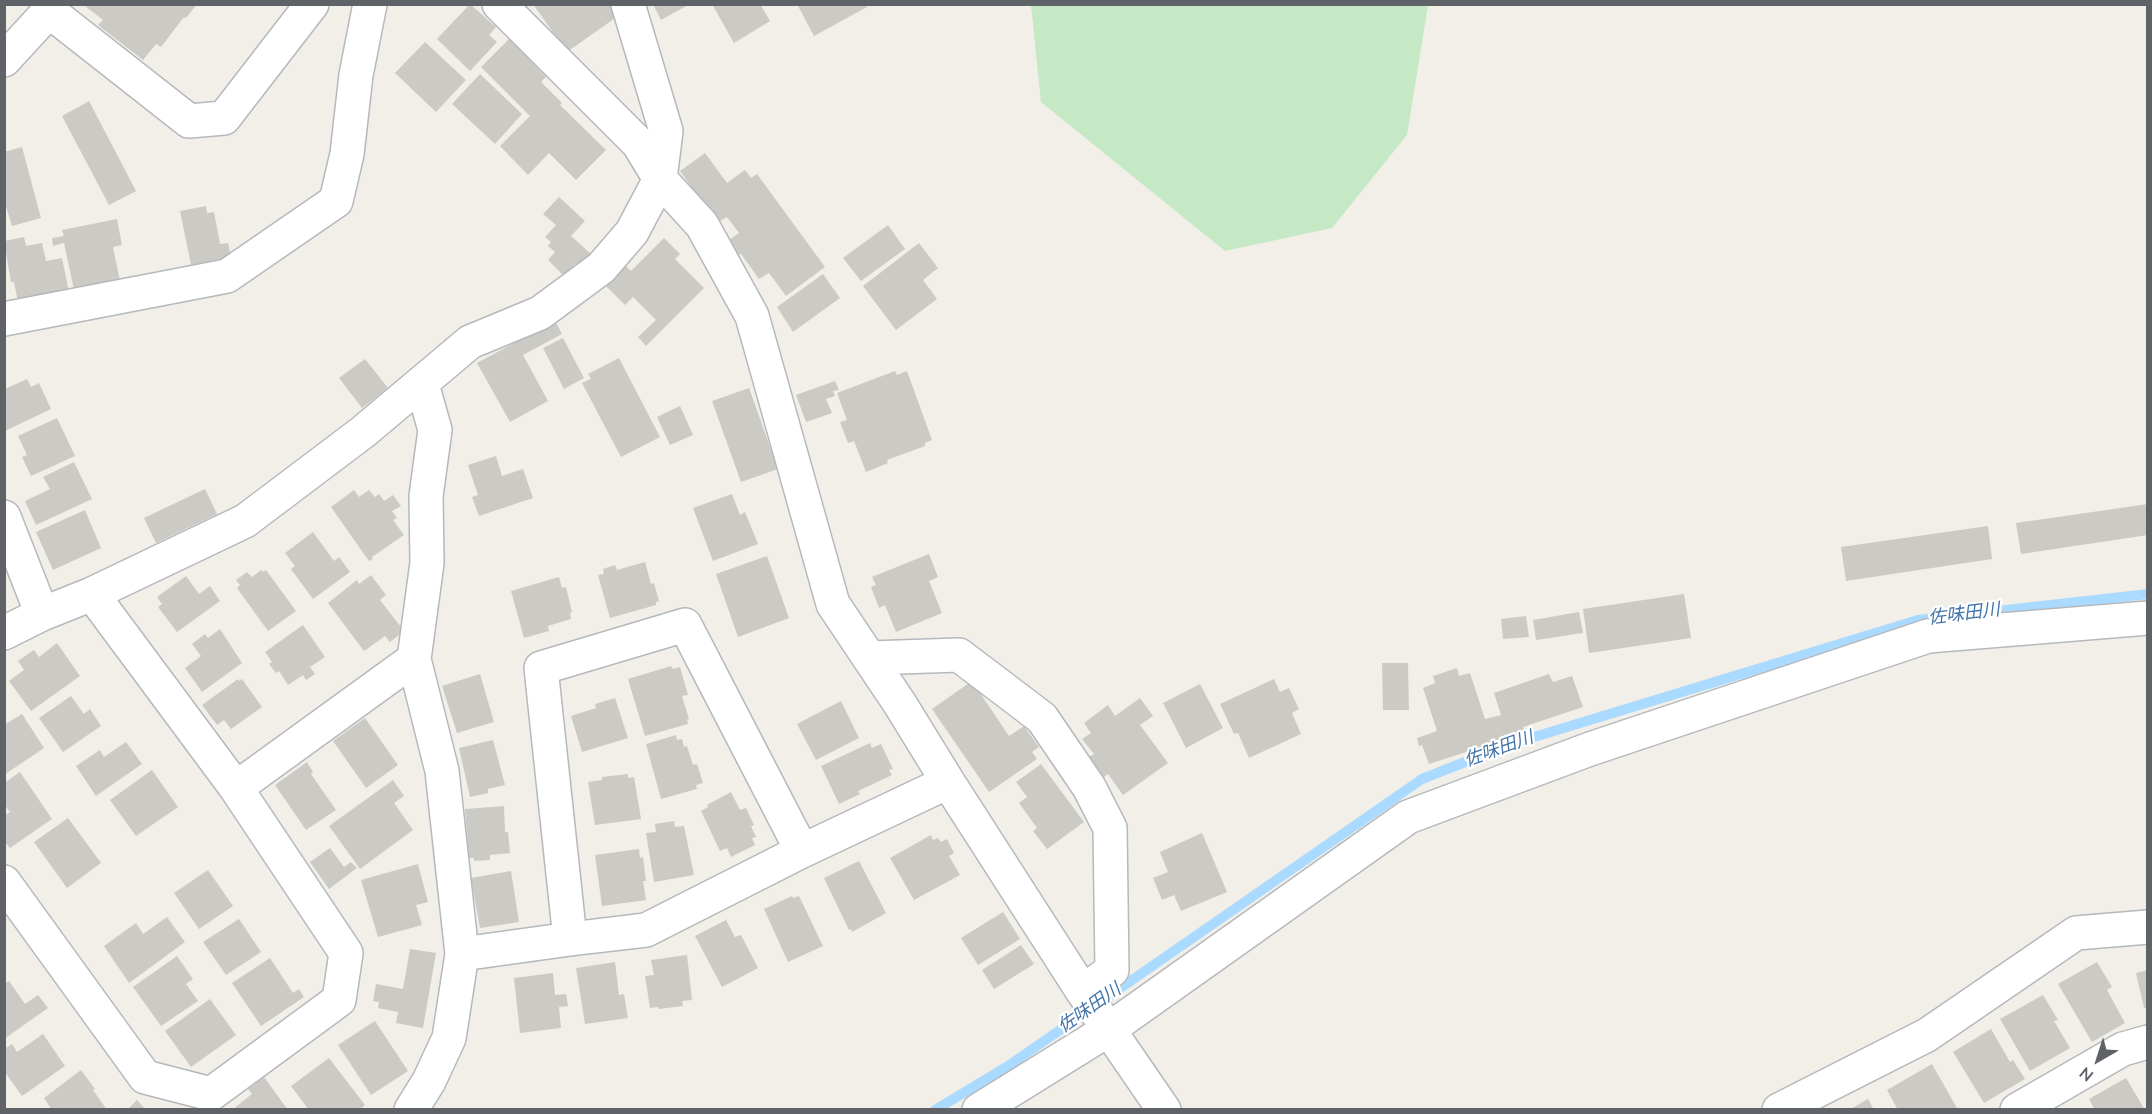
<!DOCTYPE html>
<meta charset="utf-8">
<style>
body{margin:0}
#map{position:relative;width:2152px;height:1114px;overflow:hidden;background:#f1efe8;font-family:"Nunito Sans",sans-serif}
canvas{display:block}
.frame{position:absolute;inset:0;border:6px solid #5f6368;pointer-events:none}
.north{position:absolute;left:2068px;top:1030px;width:60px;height:60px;-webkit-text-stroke:4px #fff;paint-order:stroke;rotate:219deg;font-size:16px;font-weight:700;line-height:24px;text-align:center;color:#5f6368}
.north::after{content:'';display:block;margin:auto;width:21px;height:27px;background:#5f6368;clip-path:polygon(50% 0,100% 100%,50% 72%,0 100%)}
</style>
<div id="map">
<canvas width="2152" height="1114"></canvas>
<div class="frame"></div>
<div class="north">N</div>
</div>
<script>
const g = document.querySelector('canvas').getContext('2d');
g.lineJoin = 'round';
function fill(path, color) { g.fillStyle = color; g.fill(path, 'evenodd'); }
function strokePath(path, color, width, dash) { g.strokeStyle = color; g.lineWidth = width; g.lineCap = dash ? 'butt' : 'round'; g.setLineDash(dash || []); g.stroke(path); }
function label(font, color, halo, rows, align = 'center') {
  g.font = font + ' "Nunito Sans","Noto Sans JP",sans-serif'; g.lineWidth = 4.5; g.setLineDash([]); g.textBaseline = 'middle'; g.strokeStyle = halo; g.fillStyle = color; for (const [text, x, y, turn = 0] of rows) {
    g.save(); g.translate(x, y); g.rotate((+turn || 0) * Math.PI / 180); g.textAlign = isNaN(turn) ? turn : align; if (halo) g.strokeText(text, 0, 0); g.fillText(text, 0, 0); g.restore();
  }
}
fill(new Path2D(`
 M1031,5H1428L1407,135L1332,228L1225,251L1041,102Z`), '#c5e8c5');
strokePath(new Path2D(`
 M935,1110L1008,1066L1422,779L1508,745L1918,620L2148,594`), '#aadaff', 10);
fill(new Path2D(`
 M87,4H197L186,18L184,17L161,47L156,44L143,60L98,25L103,20L85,6Z
 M470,4L496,27L489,35L497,42L470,71L437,39Z
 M533,4H610L618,16L567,52Z
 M653,4H690L661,20Z
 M712,4H760L770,21L734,43Z
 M797,4H866L867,7L814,36Z
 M509,39L546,77L541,82L562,103L560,105L606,150L576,180L549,153L528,175L500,146L530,116L481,67Z
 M425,42L466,80L436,112L395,73Z
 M480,74L522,114L495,144L452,104Z
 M89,101L136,191L109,205L62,116Z
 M22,147L41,218L12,226L4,200V152Z
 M705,153L727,183L745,170L751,178L757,174L825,267L786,296L769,273L759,279L741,254L737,256L726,242L739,233L727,217L720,221L711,208L708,210L680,171Z
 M559,197L585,221L571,236L592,255L580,267L576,263L564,276L548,260L555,252L548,246L551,242L545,237L556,225L543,214Z
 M206,206L207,213L214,212L220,244L228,243L231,257L191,265L180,211Z
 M117,219L122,245L113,247L120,281L74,290L64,243L53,246L52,238L64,236L62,230Z
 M888,225L905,249L861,281L843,258Z
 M24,237L26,246L42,243L46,261L62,258L69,292L18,302L14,282H11L4,241Z
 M664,238L680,254L675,259L704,288L646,346L638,337L656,320L633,297L625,305L606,286L626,266L631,271Z
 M919,243L938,268L923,280L937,299L896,330L863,286Z
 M823,274L840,298L793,332L777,307Z
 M555,321L562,334L523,355L548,401L510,422L477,363Z
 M563,338L584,378L564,389L543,348Z
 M619,358L660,437L621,457L582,383L591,379L588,374Z
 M365,359L388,388L362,408L339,378Z
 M895,371L897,375L907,371L932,440L925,443V446L887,460L888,463L866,472L854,441L848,443L840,422L847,420L837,393Z
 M27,379L31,387L39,383L51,409L5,431V389Z
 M835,381L839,390L833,391L835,396L826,399L832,413L806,422L796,395Z
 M749,388L778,469L741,482L712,401Z
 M680,406L693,435L670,445L657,417Z
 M57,418L75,456L31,476L22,457L27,455L18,436Z
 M496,456L502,476L523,469L533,498L479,516L472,497L478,495L468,465Z
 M74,462L92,499L36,525L25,501L50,489L43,477Z
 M205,489L217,514L156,543L144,518Z
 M354,490L359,497L369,490L375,497L379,494L384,501L393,495L401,506L392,511L397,518L393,520L404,535L372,557L373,559L369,561L331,507Z
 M732,494L740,515L745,512L758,544L713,561L693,508Z
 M2148,504V535L2021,554L2016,523Z
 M85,510L101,548L53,570L36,532Z
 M1988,526L1992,559L1846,581L1841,547Z
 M313,532L334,561L339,557L350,572L313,599L291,569L295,566L285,553Z
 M929,554L938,577L929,581L942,613L896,632L885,605L879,608L871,587L876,585L872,577Z
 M767,556L789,618L738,637L716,574Z
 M645,562L651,584L654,583L659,601L656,602V605L610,618L598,575L604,574L603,569L615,565L617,570Z
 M261,570L263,572L266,570L296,611L268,631L237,588L240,585L236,580L247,572L252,577Z
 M371,575L386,595L380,600L404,631L390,642L385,636L364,651L328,603L357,580L359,584Z
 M186,576L199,594L210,586L220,601L177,632L158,607L162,604L157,597Z
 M559,577L562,588L566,587L572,612L570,613L571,619L548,626L549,631L524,638L511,591Z
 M1684,594L1691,638L1589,653L1583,609Z
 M1579,612L1583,633L1536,640L1533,620Z
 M1526,616L1529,637L1503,639L1501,619Z
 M303,625L325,657L310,667L315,674L306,680L303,675L288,685L279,671L276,673L269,664L272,662L265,652Z
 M220,629L242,663L202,692L185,668L201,656L192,644L205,634L208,638Z
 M57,643L80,676L31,711L9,681L24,670L18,661L34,650L39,657Z
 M1382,663H1408L1409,710H1383Z
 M671,666L673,669L680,667L688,695L682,696L689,719L687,720L688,724L645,736L628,679Z
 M1457,668L1459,676L1470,673L1485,719L1501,715L1494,693L1549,674L1553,682L1572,676L1583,707L1523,727L1525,733L1429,764L1422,745L1419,746L1417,738L1437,731L1423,688L1435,683L1433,676Z
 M480,674L494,722L457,733L442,686Z
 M238,679L239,681L242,679L262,707L231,729L224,720L217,725L202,705Z
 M1274,679L1280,692L1289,688L1299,709L1292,713L1301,734L1249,758L1238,733L1234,734L1220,704Z
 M972,681L1009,736L1024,726L1039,747L1032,752L1037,759L989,792L932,709Z
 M1200,684L1223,728L1186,748L1163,703Z
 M71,696L84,714L90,709L101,726L63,752L39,718Z
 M615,698L628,738L582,752L571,716L596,708L595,704Z
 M1140,698L1153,716L1140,725L1168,763L1123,795L1108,774L1104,777L1089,757L1094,754L1082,739L1091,733L1084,723L1108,705L1115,716Z
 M841,701L859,738L816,760L797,724Z
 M22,714L44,748L4,775V725Z
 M365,718L398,765L366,788L333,741Z
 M676,735L677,740L682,739L684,747L687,746L693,765L697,764L703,783L696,785L697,789L661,799L646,744Z
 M493,740L505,785L488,789V793L470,797L459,748Z
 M126,742L142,764L96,796L76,766L100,750L104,757Z
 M870,743L872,748L881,744L893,769L889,770L892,775L858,791L860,794L839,804L821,766Z
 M307,762L313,772L311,774L336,810L306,830L275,785Z
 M1041,764L1084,822L1047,849L1033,831L1037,828L1019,803L1027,797L1016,782Z
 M152,770L178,807L136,836L110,800Z
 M20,772L52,819L10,848L4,841V816L10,812L4,804V783Z
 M628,774V778L634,777L641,819L595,825L588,782L602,780V777Z
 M393,780L404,796L394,803L413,830L360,869L329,826Z
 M731,792L740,810L746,808L754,825L751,826L756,837L752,838L755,845L731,857L727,848L720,851L701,811L708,807L707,805Z
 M504,806L505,832H508L510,853L490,855V860L474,861V858H469L465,809Z
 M68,818L101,863L67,888L34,842Z
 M674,821L675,827L684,826L694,875L654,882L646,833L656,832L655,824Z
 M1202,833L1227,892L1181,911L1174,895L1162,900L1153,878L1168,872L1160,852Z
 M931,835L933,840L938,838L941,842L947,839L954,853L949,856L960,875L914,900L890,858Z
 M330,848L344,867L351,862L357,868L329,889L310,862Z
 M639,849L640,858L643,857L646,881H643L646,900L602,906L595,855Z
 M859,861L886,913L852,932L851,929L849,930L824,878Z
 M418,864L428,902L416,905L422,925L378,937L361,880Z
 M208,870L233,906L199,929L174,893Z
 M511,871L519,922L480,928L471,878Z
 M792,896L793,898L799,896L823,946L788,962L764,909Z
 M1003,912L1020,939L978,965L961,938Z
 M167,917L185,942L129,983L104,946L136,923L143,934Z
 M239,919L261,952L226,975L203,942Z
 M726,920L735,937L741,935L758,968L722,987L695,936Z
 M1021,945L1034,964L994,989L982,970Z
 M410,949L436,953L423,1028L396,1023L398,1012L378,1008L379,1002L373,1001L376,984L403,989Z
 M687,955L692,1000L682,1001L683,1006L659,1009L658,1007L650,1008L645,976L654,975L651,960Z
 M177,956L193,979L186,984L198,1001L161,1026L133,987Z
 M270,958L293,993L299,989L304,997L261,1026L232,983Z
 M615,962L619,995L624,994L628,1018L585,1024L576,968Z
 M2097,962L2112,987L2107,990L2125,1023L2092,1042L2058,984Z
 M2148,970V1008H2144L2136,973Z
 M553,973L555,995L566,994L568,1006L559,1007L561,1028L520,1033L514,978Z
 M9,981L25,1004L38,995L48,1008L4,1039V984Z
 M2043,995L2058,1020L2054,1021L2070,1048L2030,1071L2000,1019Z
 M210,999L236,1035L191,1067L165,1031Z
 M375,1021L408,1071L371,1095L338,1045Z
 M1991,1029L2010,1062L2013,1060L2025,1079L1984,1103L1953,1052Z
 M43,1034L65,1066L22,1096L4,1071V1049L12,1044L17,1052Z
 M329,1058L365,1105L359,1110H309L291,1086Z
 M1932,1064L1958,1110H1898L1887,1090Z
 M81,1070L95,1089L93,1090L107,1110H52L44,1098Z
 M264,1077L288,1110H232L252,1094L248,1089Z
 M2126,1078L2145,1110H2095L2089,1099Z
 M1868,1099L1874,1110H1849Z
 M137,1100L146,1110H127Z`), '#cccac5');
const minor = new Path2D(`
 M499,4L638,143L660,179L702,225L752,316L833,604L900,704L948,782L1083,992L1164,1110
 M4,60L49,11L189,121L224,118L312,4
 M4,319L227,276L336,201L347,154L356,75L370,4
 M4,517L42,614
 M4,633L42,614L92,594L245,521L363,432L470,342L540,313L601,268L632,232L660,179L666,131L628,4
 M870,658L959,655L1042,718L1089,787L1110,828L1112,970L1083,992
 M236,788L414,659
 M4,882L145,1077L211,1094L339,1000L346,953L236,788L92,594
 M570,939L541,668L685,625L802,851
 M462,954L570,939L646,930L802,851L948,782
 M411,1110L429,1081L449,1038L462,954L442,771L414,659L427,563L426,496L435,430L422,384
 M979,1110L1108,1030L1408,817L1590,749L1928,636L2148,618
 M1779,1110L1927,1035L2076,933L2148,927
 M2017,1110L2123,1049L2148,1042`);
strokePath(minor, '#b5b8bc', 36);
strokePath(minor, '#fff', 33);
label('italic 18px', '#4174aa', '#fff', [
 ["佐味田川",1964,615,-7],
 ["佐味田川",1499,750,-20],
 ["佐味田川",1090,1009,-35]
]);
</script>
